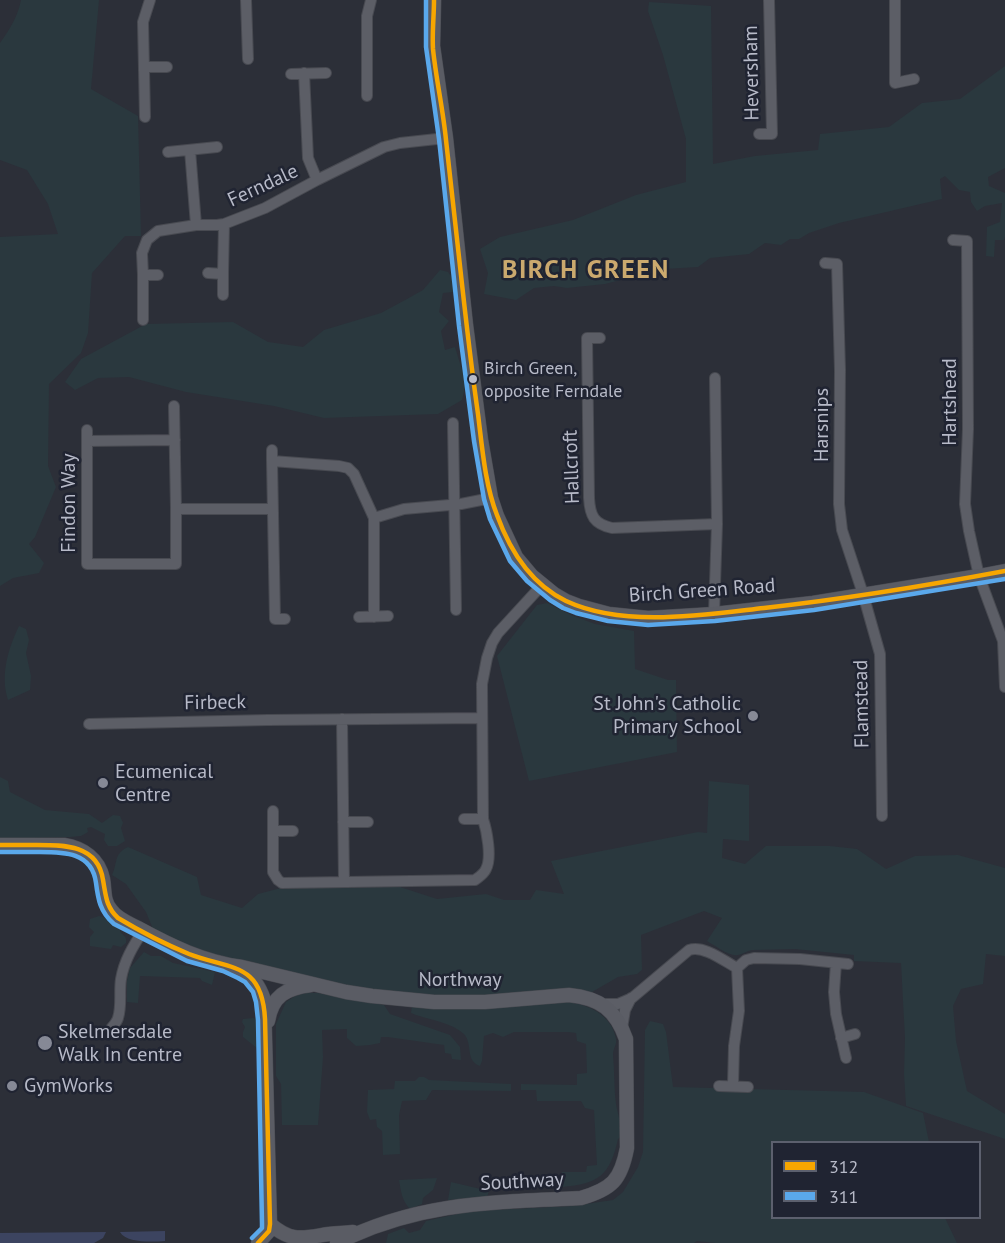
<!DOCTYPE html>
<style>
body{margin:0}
#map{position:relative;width:1005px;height:1243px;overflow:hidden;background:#2c2f38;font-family:"PT Sans",sans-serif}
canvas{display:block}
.legend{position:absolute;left:771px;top:1141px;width:210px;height:78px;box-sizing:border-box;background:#202432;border:2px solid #5c606e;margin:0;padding:8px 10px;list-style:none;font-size:18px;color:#b7bac8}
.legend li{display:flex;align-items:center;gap:12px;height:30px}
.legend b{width:30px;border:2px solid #5c606e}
</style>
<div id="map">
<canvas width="1005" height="1243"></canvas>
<ul class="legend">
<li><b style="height:8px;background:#f7a600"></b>312</li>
<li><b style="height:8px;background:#5aa8eb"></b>311</li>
</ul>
</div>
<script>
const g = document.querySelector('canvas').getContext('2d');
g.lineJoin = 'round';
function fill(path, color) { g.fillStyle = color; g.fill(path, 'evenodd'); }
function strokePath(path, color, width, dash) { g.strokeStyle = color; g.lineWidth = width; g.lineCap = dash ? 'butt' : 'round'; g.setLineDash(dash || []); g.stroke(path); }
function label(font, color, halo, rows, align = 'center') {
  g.font = font + ' "PT Sans",sans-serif'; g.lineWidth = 5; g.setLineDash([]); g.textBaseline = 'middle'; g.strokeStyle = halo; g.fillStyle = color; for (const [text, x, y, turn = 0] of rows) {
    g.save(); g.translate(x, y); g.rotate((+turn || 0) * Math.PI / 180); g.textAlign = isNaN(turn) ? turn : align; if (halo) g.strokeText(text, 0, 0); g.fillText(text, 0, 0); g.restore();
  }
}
fill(new Path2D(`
 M21,0H99L91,89L138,116L141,236H125L92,273L88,333L81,353L49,384L48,466L56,487L35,537L29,544L44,563L39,573L13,578L0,586V237L58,234L48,204L27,170L0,160V43C10,29 18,16 21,0Z
 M649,2L711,6L713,164L755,156L818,150L820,134L889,127L922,103L960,99L1005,66V168L988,177L989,186L1005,193V237L1004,240H995L994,257L986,256L987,227L1000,222L1002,203L985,206L977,211L971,202L970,192L959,190L945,176L940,179L942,199L839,223L809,233L799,239H790L781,245L765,243L749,254L710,258L698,267L664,269L605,284L567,288L554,286L534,288L516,300L484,294L488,273L480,249L500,237L573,220L636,195L686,182V139L663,55L648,11Z
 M440,270L448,272L453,279V292L443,293L439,312L449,321L441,331L445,350L455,347L466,383L462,400L438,414L324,418L274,406L186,392L129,377L98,378L75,390L65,382L81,359L146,324L233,322L268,342L303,347L324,330L381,313L407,299L423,290Z
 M547,603L571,615L595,624L634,631L635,669L668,680H676L677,752L529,781L497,656L537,605Z
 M19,626L26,629L29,640L26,653L31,676L30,690L8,700C0,675 8,649 19,626Z
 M0,777L8,781L10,792L45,810L89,814L102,823L113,815L120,816L123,823L121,828L125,841L117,846H108L104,840L105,834L91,827L87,828L88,832L81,836L70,837L0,839Z
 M709,781L749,785V841L723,839L722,858L745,864L766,846H830L857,849L886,869L915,856L958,855L1005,868V956L986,954L983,984L961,989L953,1006L956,1041L967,1091L1005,1114V1139L906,1106L904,1074L905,1038L901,963L854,961V955L795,949L752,950C747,951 743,954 738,955C730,957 714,945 707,941L722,918L704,911L641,935L642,970L637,974L618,977L592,992L563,990L473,996L419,995L382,992L324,982L208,954L187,947L179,941L153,929L146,912L126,884L112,875C118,863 113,854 128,847L197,877L201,895L242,908L258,894L281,888L400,887L437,899L486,894L504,900H530L536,890L564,894L551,861L698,832L707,833Z
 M99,916C108,917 119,925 121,933C125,936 127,938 126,943L121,947L113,945L111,949L90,946V937L94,932L89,927L90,919Z
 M144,952L151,956H161L173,963L215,972L212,985L202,981L200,978L140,976L138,1003L127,1002V981L130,968Z
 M306,993H318L384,1005L390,1014L450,1035L460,1047L461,1060L452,1059L451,1054L445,1053L444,1045L388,1037H381L380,1043L370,1045L356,1046L347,1038V1029L322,1030L323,1057L318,1125H282L281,1084L276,1076V1024L286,1002L295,996Z
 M567,1002C588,1004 612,1015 616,1039C617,1044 614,1047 613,1053C613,1059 614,1065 614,1072C615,1091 614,1104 621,1123L619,1126L624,1130L623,1136L618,1139C610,1175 599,1184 562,1187V1172H586L587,1166L597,1165L594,1110L585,1108L581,1101H537L536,1090H521V1084L577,1085V1074L587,1073L586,1044L577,1041L576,1033L568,1032H514L503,1037L493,1033L484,1036L482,1061L480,1066C465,1061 473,1044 464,1034C452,1023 431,1020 416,1015L411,1013L412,1006L446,1009H482Z
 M253,1018L261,1020L262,1048L258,1049L243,1037V1032L245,1027L242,1022L243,1019Z
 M650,1021L663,1024L666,1032L673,1087L864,1092L923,1113L929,1142H772V1218H945L957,1243H715L697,1241L694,1243H386L388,1234L404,1228L409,1233L420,1230L426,1221L470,1211L573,1206L613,1200L623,1192L638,1167L643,1152L645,1030Z
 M419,1077H424L429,1080L511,1084V1091L432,1090L426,1100L402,1101L399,1115L400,1154L383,1155L382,1131L377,1127L376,1119L370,1120L367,1112L368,1090L394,1089L395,1081H415Z
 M437,1178L433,1190L423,1198L422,1204L410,1209C402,1201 401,1192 399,1180Z
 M451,1182L489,1191L487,1197L448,1200Z`), '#2a383e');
fill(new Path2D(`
 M165,1231V1241C151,1242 126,1243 120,1232Z
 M106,1232L103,1238L94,1243H0V1233Z`), '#3c4460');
const street = new Path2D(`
 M246,0L248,59
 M895,0V83L914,79
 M144,67H167
 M304,73L308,158L317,180
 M291,74L326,73
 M367,96V16L371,0
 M145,117L143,22L150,0
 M759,134H772L769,0
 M190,150L196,225
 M168,152L217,147
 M953,240L967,241L968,429L965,504L969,531L979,576L1003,641L1005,687
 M825,263L837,264L840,370L839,504L842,530L863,594L880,654L882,816
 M208,273L223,274V295
 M223,274L224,224
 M143,275L142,253L147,240L158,231L196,225H217L224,224L265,208L317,180L384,147L400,143L446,138
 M143,320V275H158
 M600,338H587L589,498C590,516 594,524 612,528L717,524
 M174,406L176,509H272
 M453,423L456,610
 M87,430V441L175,440
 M87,441V564H176V509
 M272,450V461L339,466L348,468L354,474L374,518L404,509L461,504L491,498
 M272,461L275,619H285
 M374,518V617
 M714,614L717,524L715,378
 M359,617L388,616
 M342,719L344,882
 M89,724L268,720L482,718
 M273,811V872L278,880L282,883L475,880C479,877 484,874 486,869C492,858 487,831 483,819
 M464,819H483L482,684L487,658L492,643L498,633L542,585
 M343,822H368
 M273,831H293
 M836,963L834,992L836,1014L846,1058
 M602,1004H618L632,998L689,950C704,945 724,961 737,968L746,960L754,958L800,959L848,964
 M622,1028L625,1010L631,998
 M110,1030C113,1026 117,1022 118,1018C122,1006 119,991 121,979C124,961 133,946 143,931
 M841,1038L855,1034
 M719,1086L748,1087
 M733,1086L734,1046L739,1011L737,968`);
const secondary = new Path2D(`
 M434,0L433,46L446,138L466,325L481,440L491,498L497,516L516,557L532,576L554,594L566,601L579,606L609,614L648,618L714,614L813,603L979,576L1005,571
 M0,845H64C83,848 99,859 103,879C105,890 103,901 111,910C117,919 128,923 138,928C171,946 204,962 242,967L346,992L372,996L434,1002H485L569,995C600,998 616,1010 626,1039L627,1148C621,1180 612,1189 581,1198C494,1202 417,1202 337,1243
 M237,969C252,975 259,985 264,1000L270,1224L269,1231L258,1243
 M268,1021C272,996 286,988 311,985
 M270,1224C292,1243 303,1238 329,1234C337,1233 345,1233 353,1232`);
strokePath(street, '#484a51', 12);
strokePath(secondary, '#484a51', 15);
strokePath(street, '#5c5e66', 10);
strokePath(secondary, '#5a5c64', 14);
strokePath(new Path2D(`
 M434,0C434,16 432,33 433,49C436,79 443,109 446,140C450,176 454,212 458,248C464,303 470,359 478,414C482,446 485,485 497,515C510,551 531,584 566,601C624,628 703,615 764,608C845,599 925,586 1005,571
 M0,845C12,845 25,845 37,845C65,845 98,845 103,880C106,896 106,907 118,918C138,930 167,945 189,954C231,970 262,962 265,1019L270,1224L269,1231L258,1243`), '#f7a600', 4.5);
strokePath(new Path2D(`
 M426,0V47L439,139L459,326L474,441L484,499L490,519L510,561L527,581L550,600L563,608L576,613L608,621L648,625L715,621L814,610L1005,579
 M0,852C12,852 25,852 37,852C62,852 92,851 96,883C98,899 100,912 114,924L187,961L223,971L238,978L245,982L253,992L256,1002L258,1020L262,1224V1228L252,1238`), '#5aa8eb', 4.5);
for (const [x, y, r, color] of [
 [473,379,5,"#b7bac8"],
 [753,716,6,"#868996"],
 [103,783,6,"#868996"],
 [45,1043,8,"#868996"],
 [12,1086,6,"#868996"]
]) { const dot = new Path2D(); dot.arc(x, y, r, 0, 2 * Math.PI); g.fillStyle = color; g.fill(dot); strokePath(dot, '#202432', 2); }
label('18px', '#b7bac8', '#202432', [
 ["Birch Green,",484,369],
 ["opposite Ferndale",484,392]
], 'left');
label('20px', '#b7bac8', '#202432', [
 ["Heversham",752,73,-91],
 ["Ferndale",263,186,-25],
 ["Hartshead",950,402,-90],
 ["Harsnips",822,425,-90],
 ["Hallcroft",572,467,-92],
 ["Findon Way",69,503,-90],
 ["Birch Green Road",702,591,-4],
 ["Firbeck",215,703,-1],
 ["Flamstead",862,704,-91],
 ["Northway",460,980],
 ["Southway",522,1182,-3]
]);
label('20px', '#b7bac8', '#202432', [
 ["St John's Catholic",741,704,"right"],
 ["Primary School",741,727,"right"],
 ["Ecumenical",115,772],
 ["Centre",115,795],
 ["Skelmersdale",58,1032],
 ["Walk In Centre",58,1055],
 ["GymWorks",24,1086]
], 'left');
g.letterSpacing = '1.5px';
label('bold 26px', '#cba96e', '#202432', [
 ["BIRCH GREEN",586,271]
]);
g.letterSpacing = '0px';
</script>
